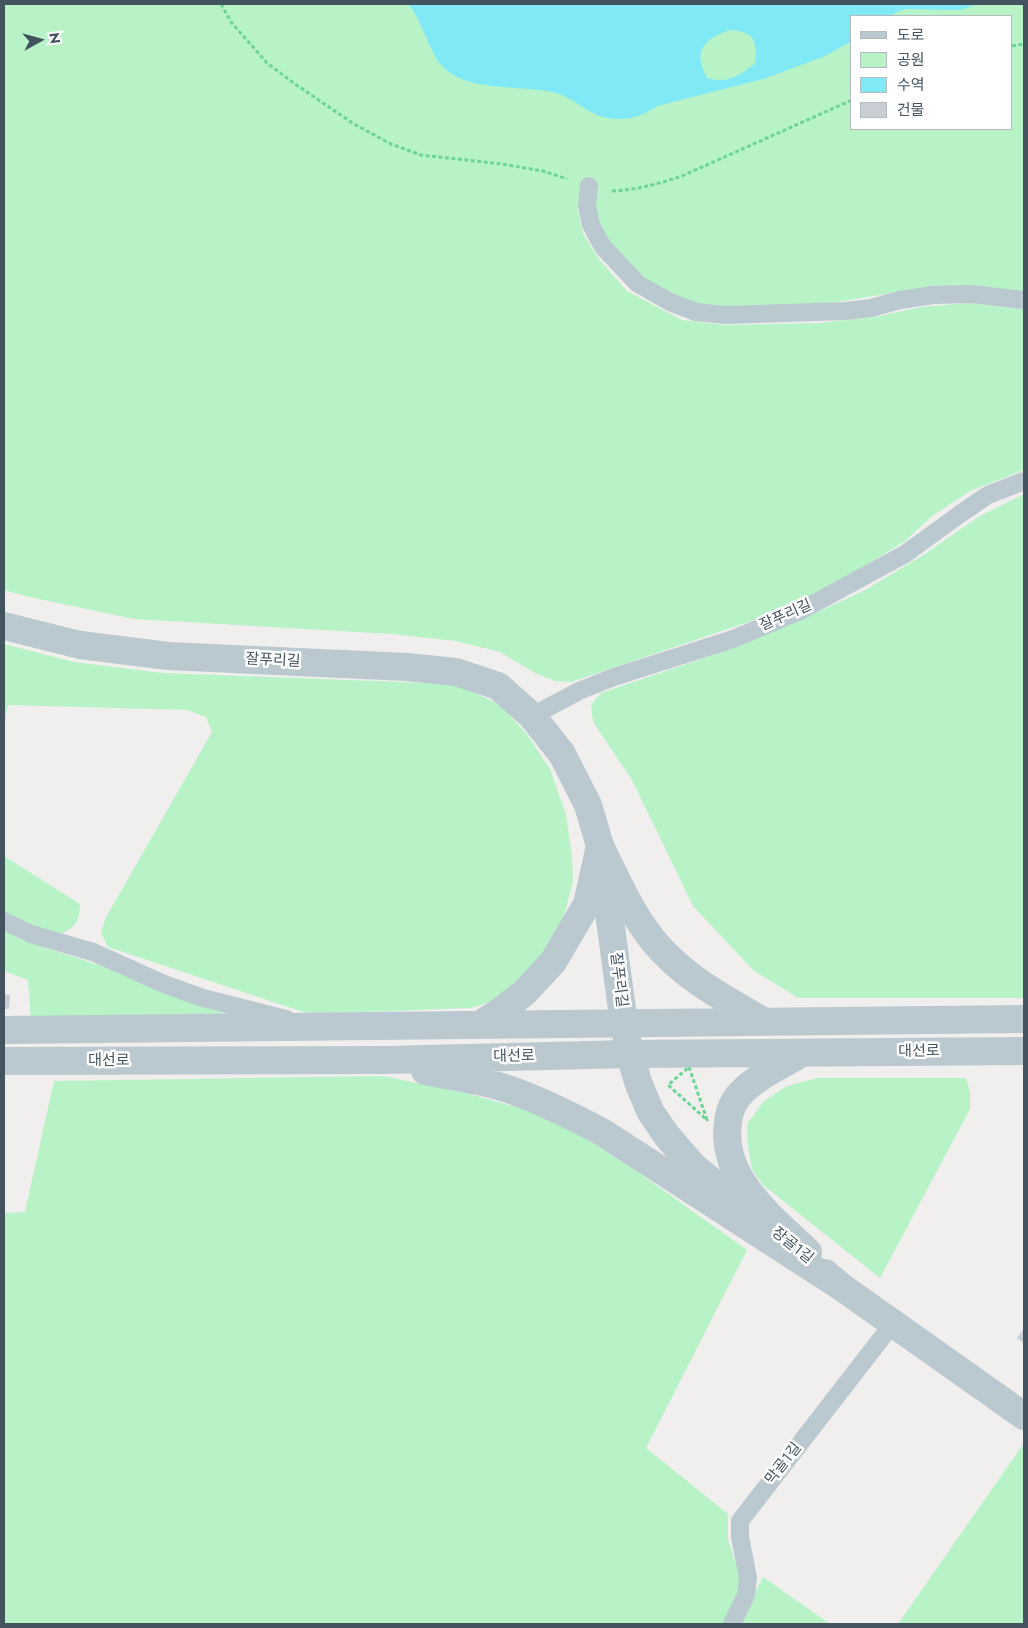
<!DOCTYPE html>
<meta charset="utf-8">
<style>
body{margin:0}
#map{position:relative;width:1028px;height:1628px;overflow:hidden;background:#f1eeee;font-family:Jost,"Noto Sans KR",sans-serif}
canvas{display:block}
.frame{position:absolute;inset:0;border:5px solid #44545e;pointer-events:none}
.legend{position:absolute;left:850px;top:15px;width:162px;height:115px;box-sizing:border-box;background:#fff;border:1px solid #b4bbbf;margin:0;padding:6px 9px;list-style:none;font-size:15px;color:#44545e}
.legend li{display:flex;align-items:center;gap:10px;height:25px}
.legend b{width:25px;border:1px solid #b4bbbf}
.north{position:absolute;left:15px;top:15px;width:50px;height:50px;-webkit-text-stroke:4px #fff;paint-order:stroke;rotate:83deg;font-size:14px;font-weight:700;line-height:20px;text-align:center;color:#44545e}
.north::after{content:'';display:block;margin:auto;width:18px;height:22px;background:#44545e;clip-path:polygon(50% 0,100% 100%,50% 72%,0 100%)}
</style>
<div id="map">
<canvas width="1028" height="1628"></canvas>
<div class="frame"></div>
<ul class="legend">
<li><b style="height:6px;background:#bac8cf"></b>도로</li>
<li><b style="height:14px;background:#b8f3c8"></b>공원</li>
<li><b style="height:14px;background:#80e9f5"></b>수역</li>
<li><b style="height:14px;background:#c9ced4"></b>건물</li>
</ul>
<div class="north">N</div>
</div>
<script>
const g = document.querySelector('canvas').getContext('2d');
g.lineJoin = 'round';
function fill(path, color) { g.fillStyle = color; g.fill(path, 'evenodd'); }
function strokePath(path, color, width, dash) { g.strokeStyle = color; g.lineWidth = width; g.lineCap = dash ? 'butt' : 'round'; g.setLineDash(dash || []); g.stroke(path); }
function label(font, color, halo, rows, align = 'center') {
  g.font = font + ' Jost,"Noto Sans KR",sans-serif'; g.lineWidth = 5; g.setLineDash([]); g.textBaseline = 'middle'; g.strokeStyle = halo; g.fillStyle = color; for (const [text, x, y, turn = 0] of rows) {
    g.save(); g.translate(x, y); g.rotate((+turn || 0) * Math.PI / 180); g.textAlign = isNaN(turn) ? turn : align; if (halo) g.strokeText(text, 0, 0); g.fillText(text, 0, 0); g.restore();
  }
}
fill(new Path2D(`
 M4,4H1024V292L923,288L831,303L707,307L679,298L645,280L626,263L604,234L580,193L578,211L583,233L598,258L627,291L682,320L725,325L818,323L875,317L921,307L969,303L1024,309V470L970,491L931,517L905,541L839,582L775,613L571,682L555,681L535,673L500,652L456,641L391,634L134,619L25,596L4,590ZM852,16H1012V129H852Z
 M1024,494V998H798L753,970L693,906L632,780L593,722L591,705L601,693L693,662L792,624L865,590L925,554L978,517Z
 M4,644L74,662L163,673L457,684L500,705L526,733L550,769L566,815L572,856L573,881L562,923L549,954L496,1000L471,1008L309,1014L108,947L101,933L105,919L212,732L206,717L187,710L8,705L4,727Z
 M4,856L80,904C79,922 77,926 61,934L17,922L4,912Z
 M4,930L22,940L108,968L233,1017L31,1019L28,980L4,971Z
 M383,1076L465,1093L527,1110L580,1134L635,1170L747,1250L646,1448L728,1514V1540L741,1578L738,1594L724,1624H4V1213L25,1212L54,1081Z
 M817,1078H966L970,1092V1109L880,1278L763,1185L752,1170L748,1147L747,1124L764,1101L787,1086Z
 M1022,1446L1024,1447V1624H898Z
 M763,1577L830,1624H738Z`), '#b8f3c8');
fill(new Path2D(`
 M408,4H978L960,10L905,9L888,16H852V41L823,57L763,79L657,106C641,117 627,121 607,118C587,114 572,96 552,92C520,85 467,92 443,67C428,51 424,23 408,4ZM729,30C753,31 758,40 755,63C741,76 726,84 707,78C693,50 702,41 729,30Z`), '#80e9f5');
fill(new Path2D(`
 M4,994L10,995L9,1009H4Z
 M1024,1328V1343L1017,1338Z`), '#c9ced4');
strokePath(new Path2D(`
 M221,4L231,22L267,63L295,84L354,124L391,144L421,155L502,164L543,171L567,179
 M1012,46L1024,44
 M612,191C636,190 658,184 682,176L852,100
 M689,1067L707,1120L668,1085Z`), '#6cd596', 3, [4, 2.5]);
strokePath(new Path2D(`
 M589,186L587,206L591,225L603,247L638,284L670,302L696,312L726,315L846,311L871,308L900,300L933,295L971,294L1024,300
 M532,716L579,691L614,677L733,639L800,611L905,554L960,514L988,495L1024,481
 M4,921L31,934L93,952L164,984L203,998L286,1019
 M732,1624L746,1595L748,1578L740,1537V1521L894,1322`), '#bac8cf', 18);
strokePath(new Path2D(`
 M4,626L80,645L168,656L407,667L456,672L498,686L532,716L562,754L588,805L600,846L624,1024L630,1054L638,1082L650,1111L667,1136L694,1167L772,1230
 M825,1273L843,1288L1024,1416`), '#bac8cf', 28);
strokePath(new Path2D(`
 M600,846C616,878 630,911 652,939C682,977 725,999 765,1022
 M479,1025L501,1011L524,993L553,962L587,904L600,846
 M4,1030L1024,1019
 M799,1055C780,1066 757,1076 741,1093C732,1102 729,1112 728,1123C720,1179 773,1218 808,1252
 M4,1061L385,1060L630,1054L1024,1051
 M425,1071C453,1077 481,1080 508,1089C540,1100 572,1116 602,1132L843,1288`), '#bac8cf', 28);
label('15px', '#44545e', '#fff', [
 ["잘푸리길",786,616,-24],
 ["잘푸리길",273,661,3],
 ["잘푸리길",618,980,83],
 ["대선로",919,1052,-1],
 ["대선로",514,1057,-1],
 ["대선로",109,1061],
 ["장골1길",792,1246,39],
 ["막골1길",784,1464,-52]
]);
</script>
